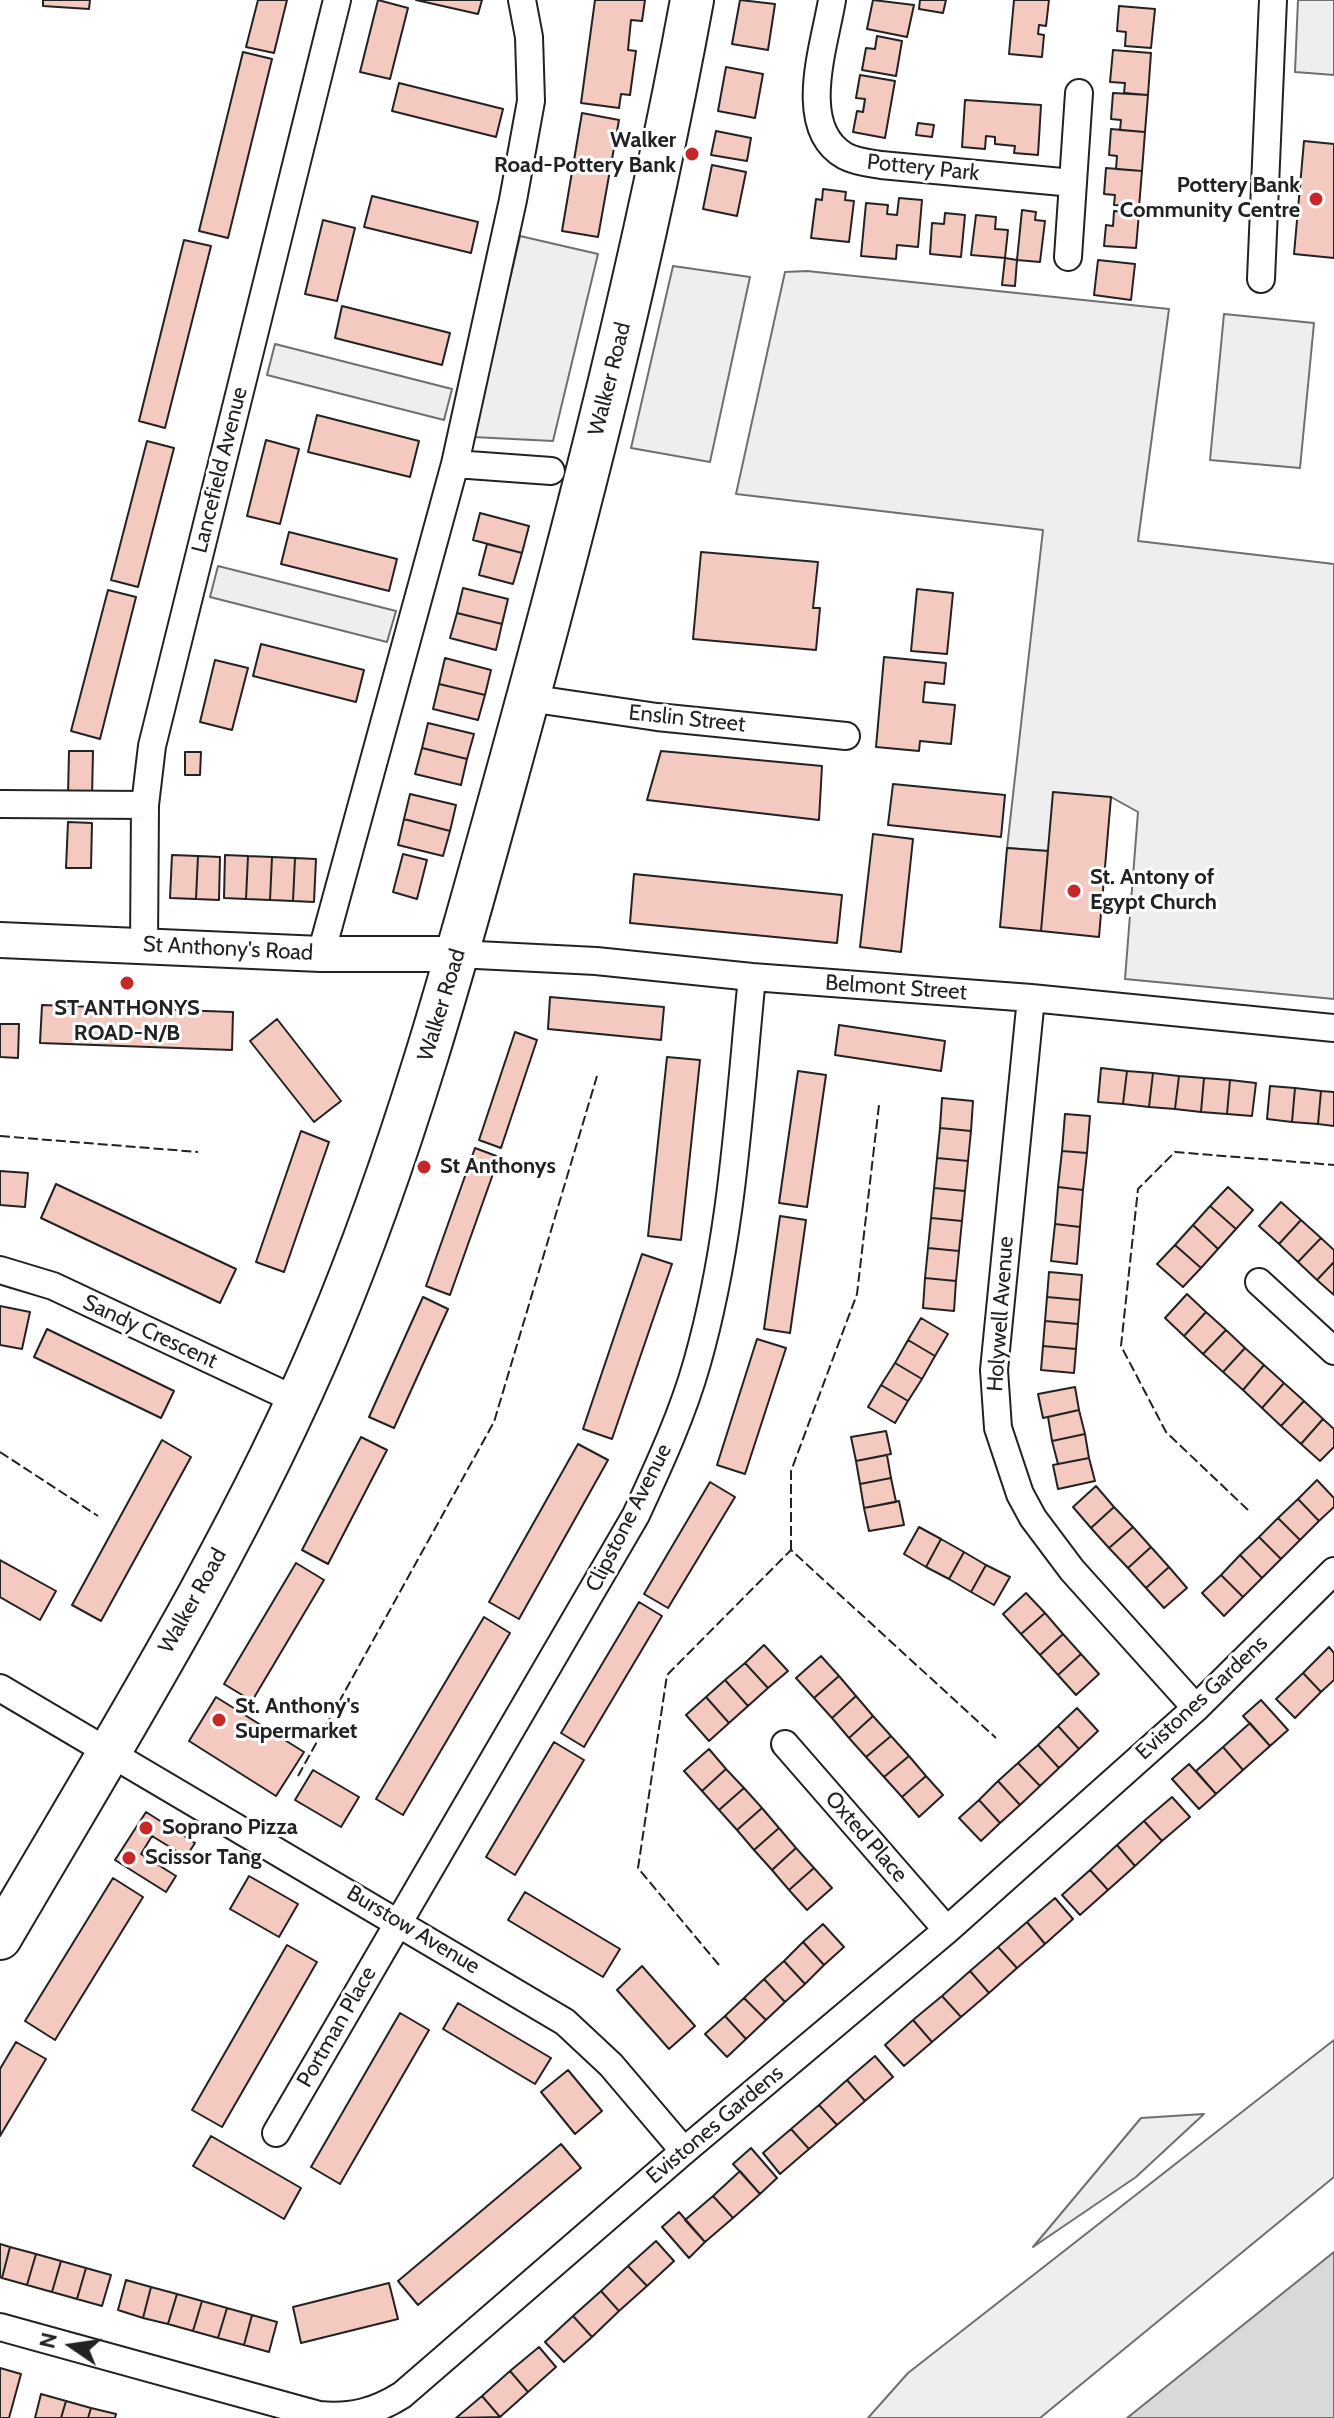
<!DOCTYPE html>
<style>
body{margin:0}
#map{position:relative;width:1334px;height:2418px;overflow:hidden;background:#fff;font-family:Cabin,sans-serif}
canvas{display:block}
.north{position:absolute;left:32px;top:2306px;width:80px;height:80px;-webkit-text-stroke:6px #fff;paint-order:stroke;rotate:283deg;font-size:22px;font-weight:700;line-height:32px;text-align:center;color:#222}
.north::after{content:'';display:block;margin:auto;width:28px;height:36px;background:#222;clip-path:polygon(50% 0,100% 100%,50% 72%,0 100%)}
</style>
<div id="map">
<canvas width="1334" height="2418"></canvas>
<div class="north">N</div>
</div>
<script>
const g = document.querySelector('canvas').getContext('2d');
g.lineJoin = 'round';
function fill(path, color) { g.fillStyle = color; g.fill(path, 'evenodd'); }
function strokePath(path, color, width, dash) { g.strokeStyle = color; g.lineWidth = width; g.lineCap = dash ? 'butt' : 'round'; g.setLineDash(dash || []); g.stroke(path); }
function label(font, color, halo, rows, align = 'center') {
  g.font = font + ' Cabin,sans-serif'; g.lineWidth = 6; g.setLineDash([]); g.textBaseline = 'middle'; g.strokeStyle = halo; g.fillStyle = color; for (const [text, x, y, turn = 0] of rows) {
    g.save(); g.translate(x, y); g.rotate((+turn || 0) * Math.PI / 180); g.textAlign = isNaN(turn) ? turn : align; if (halo) g.strokeText(text, 0, 0); g.fillText(text, 0, 0); g.restore();
  }
}
const green = new Path2D(`
 M1298,0H1334V75L1295,72Z
 M520,236L598,254L553,441L473,437Z
 M673,266L750,277L710,462L631,448Z
 M807,271L1169,309L1138,541L1334,564V999L1125,979L1138,812L1111,797L1048,851L1007,848L1043,530L736,494L785,272Z
 M1224,314L1314,323L1300,468L1210,460Z
 M275,344L452,389L444,420L267,375Z
 M218,566L396,611L387,642L210,597Z
 M1334,2040V2177L1040,2418H868L908,2373Z
 M1204,2114L1136,2177L1033,2247L1141,2118Z`);
fill(green, '#eee');
strokePath(green, '#6f6f6f', 2);
const water = new Path2D(`
 M1334,2252V2418H1127Z`);
fill(water, '#d9d9d9');
strokePath(water, '#6f6f6f', 2);
const building = new Path2D(`
 M43,0H90L89,9L43,6Z
 M258,0H287L274,53L246,47Z
 M378,0L408,8L390,79L360,72Z
 M416,0H482L478,14Z
 M595,0H645L642,21L631,20L628,50L636,51L630,95L621,94L619,108L581,103Z
 M740,0L775,4L768,50L732,44Z
 M873,0L914,5L907,37L867,29Z
 M920,0H946L943,13L919,9Z
 M1014,0H1049L1046,26L1039,25L1038,34L1044,35L1042,57L1009,54Z
 M1119,6L1155,9L1151,48L1125,46L1126,32L1117,31Z
 M877,36L902,41L896,76L862,70L866,48L875,49Z
 M1113,50L1151,53L1148,95L1124,93L1125,83L1110,82Z
 M243,52L272,59L228,238L199,231Z
 M726,67L763,74L755,118L718,111Z
 M860,75L895,81L885,138L853,132L857,111L863,112L865,99L856,98Z
 M399,83L503,109L496,137L392,111Z
 M1113,93L1148,95L1145,132L1120,130L1121,120L1111,119Z
 M965,100L1041,105L1038,155L1014,153L1015,146L995,144V137L986,136L985,149L962,147Z
 M582,113L619,120L598,237L562,231Z
 M918,123L934,125L932,137L916,135Z
 M1111,129L1145,132L1142,171L1116,169L1117,156L1109,155Z
 M716,131L751,138L747,161L711,155Z
 M1304,141L1334,144V258L1294,254Z
 M712,165L746,172L737,216L703,209Z
 M1106,168L1142,171L1139,207L1114,205L1115,195L1104,194Z
 M823,189L846,192L845,200L854,201L849,242L811,238L816,199L822,200Z
 M372,196L478,222L471,253L364,227Z
 M899,198L922,200L918,247L897,245L896,259L861,256L866,203L888,205L887,214L897,215Z
 M1022,210L1036,212L1035,220L1045,221L1040,262L1017,260Z
 M1114,211L1139,213L1136,248L1104,246L1106,225L1113,226Z
 M945,213L965,215L961,257L930,254L932,223L944,224Z
 M976,215L996,217L995,229L1008,230L1005,258L971,255Z
 M323,220L355,228L337,301L305,294Z
 M184,240L211,246L165,428L139,421Z
 M1005,258L1017,260L1015,286L1002,285Z
 M1098,260L1135,264L1131,300L1094,295Z
 M342,306L450,333L442,365L335,338Z
 M317,415L419,441L410,477L308,452Z
 M266,440L299,449L280,524L247,516Z
 M147,441L174,448L138,587L111,580Z
 M480,513L529,526L522,553L473,540Z
 M289,532L397,559L389,591L281,564Z
 M487,544L522,553L513,584L479,575Z
 M701,552L818,562L813,608H820L816,650L693,639Z
 M463,588L508,599L502,624L457,613Z
 M917,589L953,593L947,654L911,651Z
 M108,590L136,597L100,739L71,731Z
 M457,613L502,624L496,650L450,638Z
 M261,644L364,670L356,702L253,676Z
 M884,657L946,663L944,684L925,682L923,702L955,705L951,744L920,741L919,751L876,747Z
 M445,658L491,670L485,695L439,684Z
 M215,660L248,668L232,730L200,722Z
 M439,684L485,695L478,720L433,709Z
 M428,723L474,734L467,759L422,748Z
 M422,748L467,759L461,785L415,774Z
 M69,751H93L92,797L68,796Z
 M661,751L822,766L819,820L647,800Z
 M185,752H201L200,775H185Z
 M893,784L1005,795L1001,837L888,825Z
 M1053,792L1111,797L1099,937L1041,931Z
 M410,794L456,805L450,831L404,819Z
 M404,819L450,831L443,856L398,845Z
 M68,822L92,823L91,868H66Z
 M873,834L913,839L901,952L860,947Z
 M1007,848L1048,851L1041,931L1000,927Z
 M403,854L427,860L417,899L393,892Z
 M172,855L198,856L196,899L170,898Z
 M225,855L248,856L246,899L224,898Z
 M198,856L220,857L219,900L196,899Z
 M248,856L272,857L270,900L246,899Z
 M272,857L295,858L293,901L270,900Z
 M295,858L316,859L314,902L293,901Z
 M634,874L842,895L837,943L630,923Z
 M550,997L664,1007L661,1040L548,1029Z
 M42,1005L233,1012L232,1050L40,1043Z
 M277,1019L341,1101L314,1122L250,1041Z
 M0,1024H19L18,1058L0,1057Z
 M839,1025L945,1041L941,1071L835,1055Z
 M515,1032L537,1040L501,1148L479,1140Z
 M667,1057L700,1060L681,1240L648,1236Z
 M1101,1068L1127,1071L1123,1104L1098,1102Z
 M798,1071L826,1075L807,1207L779,1203Z
 M1127,1071L1153,1073L1149,1107L1123,1104Z
 M1153,1073L1179,1076L1175,1109L1149,1107Z
 M1179,1076L1204,1078L1201,1112L1175,1109Z
 M1204,1078L1230,1080L1227,1114L1201,1112Z
 M1230,1080L1256,1083L1252,1116L1227,1114Z
 M1270,1086L1295,1088L1292,1122L1267,1119Z
 M1295,1088L1321,1091L1318,1124L1292,1122Z
 M1321,1091L1334,1092V1126L1318,1124Z
 M942,1098L973,1101L971,1131L940,1128Z
 M1065,1114L1090,1116L1087,1153L1062,1151Z
 M940,1128L971,1131L968,1161L937,1158Z
 M301,1131L329,1142L284,1272L256,1262Z
 M475,1148L499,1157L450,1295L426,1286Z
 M1062,1151L1087,1153L1083,1190L1058,1187Z
 M937,1158L968,1161L965,1191L934,1188Z
 M0,1171L28,1173L25,1207L0,1205Z
 M56,1184L236,1269L220,1303L41,1218Z
 M1058,1187L1083,1190L1080,1227L1055,1224Z
 M1228,1187L1253,1210L1236,1229L1210,1206Z
 M934,1188L965,1191L962,1221L931,1218Z
 M1281,1202L1301,1220L1279,1244L1259,1226Z
 M1210,1206L1236,1229L1218,1249L1193,1225Z
 M780,1216L806,1220L790,1333L764,1329Z
 M931,1218L962,1221L959,1251L928,1248Z
 M1301,1220L1321,1238L1298,1262L1279,1244Z
 M1055,1224L1080,1227L1077,1264L1051,1261Z
 M1193,1225L1218,1249L1201,1268L1175,1245Z
 M1321,1238L1334,1250V1262L1317,1280L1298,1262Z
 M1175,1245L1201,1268L1183,1287L1157,1264Z
 M928,1248L959,1251L956,1281L925,1278Z
 M642,1254L672,1264L612,1439L583,1429Z
 M1334,1262V1295L1317,1280Z
 M1049,1272L1082,1275L1080,1300L1047,1297Z
 M925,1278L956,1281L954,1311L923,1308Z
 M1187,1294L1206,1312L1184,1336L1165,1318Z
 M423,1297L448,1309L394,1428L369,1417Z
 M1047,1297L1080,1300L1078,1324L1045,1321Z
 M0,1306L30,1312L22,1349L0,1345Z
 M1206,1312L1226,1330L1203,1354L1184,1336Z
 M921,1318L948,1334L935,1356L908,1340Z
 M1045,1321L1078,1324L1076,1349L1043,1346Z
 M47,1329L174,1391L161,1418L34,1357Z
 M1226,1330L1245,1348L1223,1372L1203,1354Z
 M757,1339L786,1348L745,1474L717,1465Z
 M908,1340L935,1356L922,1379L895,1363Z
 M1043,1346L1076,1349L1074,1373L1041,1370Z
 M1245,1348L1264,1365L1243,1390L1223,1372Z
 M895,1363L922,1379L908,1401L881,1385Z
 M1264,1365L1284,1383L1262,1408L1243,1390Z
 M1284,1383L1304,1401L1281,1426L1262,1408Z
 M881,1385L908,1401L895,1423L868,1407Z
 M1075,1387L1079,1410L1043,1418L1038,1394Z
 M1304,1401L1323,1419L1301,1444L1281,1426Z
 M1079,1410L1085,1434L1052,1441L1048,1417Z
 M1323,1419L1334,1429V1447L1320,1461L1301,1444Z
 M886,1431L891,1454L856,1461L851,1437Z
 M1085,1434L1089,1458L1058,1464L1052,1441Z
 M361,1437L387,1450L328,1564L302,1550Z
 M162,1440L191,1457L101,1621L72,1605Z
 M578,1444L608,1460L519,1619L489,1602Z
 M887,1455L891,1478L860,1484L856,1461Z
 M1089,1458L1095,1481L1058,1489L1053,1465Z
 M891,1478L896,1502L864,1508L860,1484Z
 M1317,1480L1334,1498V1507L1319,1521L1298,1499Z
 M710,1482L735,1497L668,1608L644,1594Z
 M1096,1486L1114,1507L1091,1528L1073,1507Z
 M1298,1499L1319,1521L1300,1540L1278,1518Z
 M899,1501L904,1525L869,1531L864,1508Z
 M1114,1507L1133,1527L1109,1548L1091,1528Z
 M1278,1518L1300,1540L1281,1559L1259,1537Z
 M919,1527L941,1539L926,1567L904,1554Z
 M1133,1527L1151,1547L1128,1568L1109,1548Z
 M1259,1537L1281,1559L1262,1578L1240,1555Z
 M941,1539L964,1552L949,1579L926,1567Z
 M1151,1547L1169,1567L1146,1588L1128,1568Z
 M964,1552L986,1565L971,1592L949,1579Z
 M1240,1555L1262,1578L1243,1597L1221,1575Z
 M0,1560L56,1591L40,1620L0,1597Z
 M296,1563L324,1580L252,1701L224,1684Z
 M986,1565L1010,1577L994,1605L971,1592Z
 M1169,1567L1187,1588L1164,1608L1146,1588Z
 M1221,1575L1243,1597L1224,1616L1202,1593Z
 M1026,1593L1045,1613L1021,1634L1003,1614Z
 M639,1602L662,1616L584,1747L561,1733Z
 M1045,1613L1063,1634L1040,1655L1021,1634Z
 M484,1617L510,1633L403,1815L376,1799Z
 M1063,1634L1081,1654L1058,1675L1040,1655Z
 M764,1645L788,1671L768,1688L745,1663Z
 M1329,1647L1334,1653V1680L1321,1692L1303,1673Z
 M1081,1654L1099,1674L1076,1695L1058,1675Z
 M821,1656L839,1676L814,1698L796,1678Z
 M745,1663L768,1688L748,1706L725,1680Z
 M1303,1673L1321,1692L1295,1718L1276,1699Z
 M839,1676L856,1696L832,1718L814,1698Z
 M725,1680L748,1706L729,1723L706,1697Z
 M856,1696L873,1716L849,1738L832,1718Z
 M216,1697L304,1752L276,1796L189,1741Z
 M706,1697L729,1723L709,1741L686,1715Z
 M1261,1700L1288,1730L1270,1746L1243,1716Z
 M1077,1708L1098,1731L1079,1749L1058,1726Z
 M873,1716L891,1736L866,1757L849,1738Z
 M1250,1723L1270,1746L1243,1770L1223,1747Z
 M1058,1726L1079,1749L1059,1768L1038,1745Z
 M891,1736L909,1756L884,1777L866,1757Z
 M554,1742L584,1760L515,1875L486,1857Z
 M1038,1745L1059,1768L1040,1786L1018,1763Z
 M1223,1747L1243,1770L1216,1794L1196,1771Z
 M709,1749L726,1769L702,1791L684,1771Z
 M909,1756L926,1776L902,1797L884,1777Z
 M1018,1763L1040,1786L1020,1805L998,1781Z
 M1189,1764L1216,1794L1199,1809L1172,1779Z
 M726,1769L744,1788L719,1810L702,1791Z
 M313,1770L359,1797L341,1827L295,1800Z
 M926,1776L943,1795L919,1817L902,1797Z
 M998,1781L1020,1805L1000,1823L979,1800Z
 M744,1788L762,1808L737,1830L719,1810Z
 M1172,1797L1190,1817L1162,1841L1144,1821Z
 M979,1800L1000,1823L981,1841L959,1818Z
 M762,1808L779,1828L754,1850L737,1830Z
 M146,1812L195,1843L186,1857L152,1836L141,1854L176,1876L166,1892L115,1860Z
 M1144,1821L1162,1841L1135,1866L1117,1845Z
 M779,1828L796,1848L772,1870L754,1850Z
 M1117,1845L1135,1866L1108,1890L1090,1870Z
 M796,1848L814,1868L789,1890L772,1870Z
 M814,1868L832,1888L807,1910L789,1890Z
 M1090,1870L1108,1890L1080,1915L1062,1895Z
 M249,1876L298,1904L279,1937L230,1909Z
 M113,1878L143,1897L55,2040L25,2021Z
 M525,1892L620,1949L603,1977L508,1920Z
 M1055,1898L1073,1919L1045,1944L1027,1922Z
 M1027,1922L1045,1944L1017,1968L998,1947Z
 M823,1924L844,1947L824,1965L803,1942Z
 M803,1942L824,1965L805,1984L784,1961Z
 M287,1945L317,1962L222,2127L192,2110Z
 M998,1947L1017,1968L989,1993L970,1971Z
 M784,1961L805,1984L785,2002L764,1979Z
 M642,1966L695,2026L669,2049L617,1990Z
 M970,1971L989,1993L961,2017L942,1996Z
 M764,1979L785,2002L766,2020L744,1998Z
 M942,1996L961,2017L932,2042L913,2020Z
 M744,1998L766,2020L746,2039L725,2016Z
 M458,2003L551,2058L535,2084L443,2029Z
 M400,2013L429,2030L340,2184L311,2167Z
 M725,2016L746,2039L727,2057L705,2034Z
 M913,2020L932,2042L904,2066L885,2045Z
 M16,2042L46,2059L0,2136V2069Z
 M875,2056L893,2077L865,2101L847,2080Z
 M568,2070L602,2111L575,2134L541,2092Z
 M847,2080L865,2101L837,2125L819,2105Z
 M819,2105L837,2125L809,2149L791,2129Z
 M791,2129L809,2149L780,2174L763,2153Z
 M211,2136L301,2188L284,2219L193,2166Z
 M561,2144L581,2168L418,2305L398,2281Z
 M751,2148L777,2178L760,2194L733,2164Z
 M740,2171L760,2194L733,2218L713,2196Z
 M713,2196L733,2218L705,2242L685,2220Z
 M679,2212L705,2242L689,2258L662,2227Z
 M656,2241L674,2261L647,2286L628,2266Z
 M0,2244L10,2247L2,2278L0,2277Z
 M10,2247L36,2254L27,2285L2,2278Z
 M36,2254L61,2261L52,2292L27,2285Z
 M61,2261L86,2268L77,2299L52,2292Z
 M628,2266L647,2286L619,2311L601,2291Z
 M86,2268L111,2275L102,2306L77,2299Z
 M126,2280L151,2287L143,2318L118,2310Z
 M389,2283L398,2319L301,2343L293,2307Z
 M151,2287L177,2294L168,2324L143,2318Z
 M601,2291L619,2311L592,2337L573,2316Z
 M177,2294L202,2301L193,2331L168,2324Z
 M202,2301L227,2308L218,2338L193,2331Z
 M227,2308L252,2315L244,2345L218,2338Z
 M252,2315L277,2322L269,2352L244,2345Z
 M573,2316L592,2337L564,2362L545,2342Z
 M539,2347L556,2367L528,2392L510,2371Z
 M0,2368L21,2374L9,2418H0Z
 M510,2371L528,2392L500,2417L482,2396Z
 M41,2394L66,2401L61,2418H35Z
 M482,2396L500,2417L456,2418Z
 M66,2401L91,2408L88,2418H61Z
 M91,2408L116,2414L115,2418H88Z`);
fill(building, '#f3c9c0');
strokePath(building, '#222', 2);
const minor = new Path2D(`
 M832,0C825,44 795,128 845,156C856,162 869,163 881,165L1073,183
 M1068,257L1079,93
 M1261,279L1273,0
 M455,464L551,471
 M528,698L657,717L846,736
 M1,804L145,805
 M144,946L145,805L152,746L337,0
 M321,954L455,464L513,200L531,101L529,37L522,0
 M457,954L596,961L752,977L1031,998L1334,1028
 M1031,998L994,1370L998,1428L1020,1494L1033,1518L1072,1570L1196,1708
 M0,1270L53,1286L298,1401
 M1259,1282L1334,1351
 M0,1688L565,2022L611,2065L684,2151
 M785,1744L947,1930
 M276,2133L636,1515C659,1465 682,1416 697,1363C733,1237 739,1106 752,977
 M0,2327L319,2415C351,2418 375,2412 402,2395L684,2151L947,1930L1196,1708L1334,1571`);
const tertiary = new Path2D(`
 M0,940L321,954H457`);
const primary = new Path2D(`
 M0,1938C115,1741 238,1545 327,1334C405,1149 458,953 511,760C580,509 645,256 692,0`);
strokePath(minor, '#222', 30);
strokePath(tertiary, '#222', 38);
strokePath(primary, '#222', 46);
strokePath(minor, '#fff', 26);
strokePath(tertiary, '#fff', 34);
strokePath(primary, '#fff', 42);
strokePath(new Path2D(`
 M0,1136L198,1152
 M0,1452L98,1516
 M1248,1510L1166,1432L1121,1346L1138,1189L1175,1152L1334,1165
 M791,1550V1471L857,1294L879,1105
 M298,1776L494,1422L597,1076
 M719,1965L638,1868L667,1675L791,1550L996,1738`), '#222', 2, [10, 4]);
for (const [x, y, r, color] of [
 [692,154,8,"#c62828"],
 [1316,199,8,"#c62828"],
 [1074,891,8,"#c62828"],
 [127,983,8,"#c62828"],
 [424,1167,8,"#c62828"],
 [219,1720,8,"#c62828"],
 [146,1828,8,"#c62828"],
 [129,1858,8,"#c62828"]
]) { const dot = new Path2D(); dot.arc(x, y, r, 0, 2 * Math.PI); g.fillStyle = color; g.fill(dot); strokePath(dot, '#fff', 3); }
label('bold 22px', '#222', '#fff', [
 ["Walker",676,141,"right"],
 ["Road-Pottery Bank",676,166,"right"],
 ["Pottery Bank",1300,186,"right"],
 ["Community Centre",1300,211,"right"],
 ["St. Antony of",1090,878],
 ["Egypt Church",1090,903],
 ["ST ANTHONYS",127,1009,"center"],
 ["ROAD-N/B",127,1034,"center"],
 ["St Anthonys",440,1167],
 ["St. Anthony's",235,1707],
 ["Supermarket",235,1732],
 ["Soprano Pizza",162,1828],
 ["Scissor Tang",145,1858]
], 'left');
label('22px', '#222', '#fff', [
 ["Pottery Park",923,168,6],
 ["Walker Road",610,379,-76],
 ["Lancefield Avenue",220,470,-76],
 ["Enslin Street",687,719,6],
 ["St Anthony's Road",228,949,3],
 ["Belmont Street",896,988,4],
 ["Walker Road",442,1005,-73],
 ["Holywell Avenue",1001,1314,-86],
 ["Sandy Crescent",150,1332,25],
 ["Clipstone Avenue",629,1518,-63],
 ["Walker Road",193,1601,-61],
 ["Evistones Gardens",1202,1698,-43],
 ["Oxted Place",866,1837,49],
 ["Burstow Avenue",413,1930,31],
 ["Portman Place",337,2027,-60],
 ["Evistones Gardens",715,2125,-40]
]);
</script>
